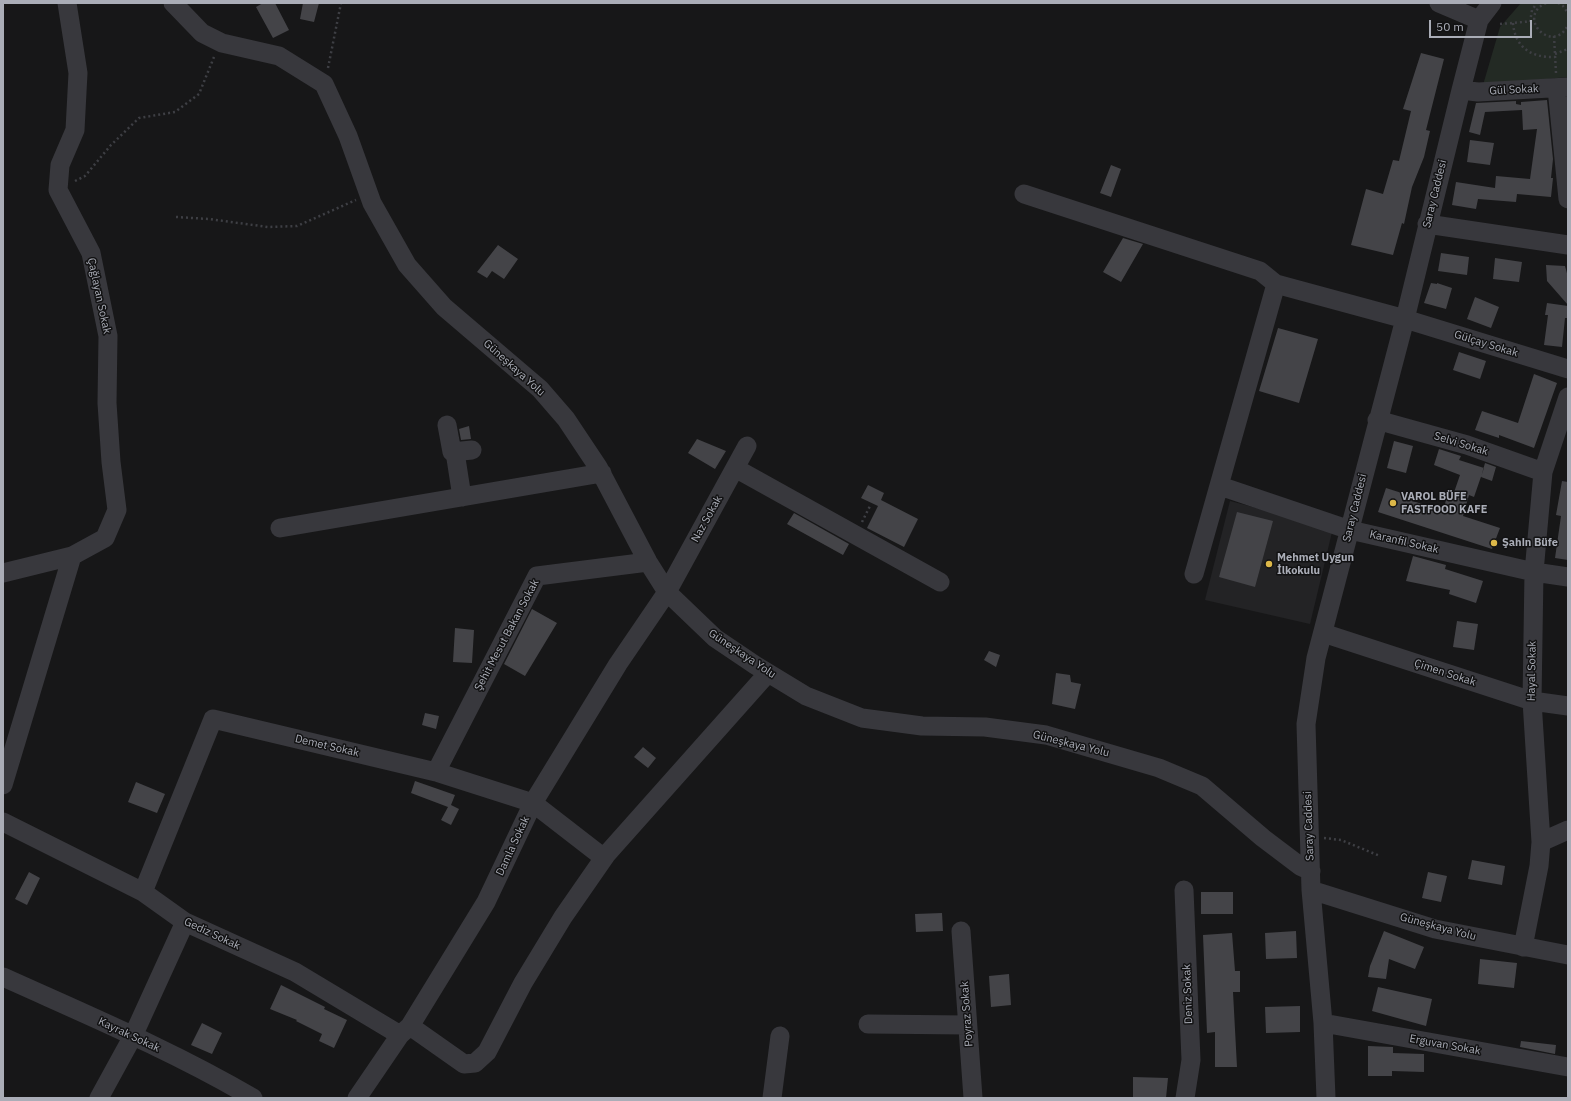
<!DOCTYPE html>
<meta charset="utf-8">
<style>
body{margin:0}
#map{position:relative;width:1571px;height:1101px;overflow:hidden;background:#171718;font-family:"IBM Plex Sans",sans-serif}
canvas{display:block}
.frame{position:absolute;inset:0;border:4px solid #aaadb7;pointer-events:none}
.scale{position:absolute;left:1429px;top:20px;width:103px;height:18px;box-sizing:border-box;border:2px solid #aaadb7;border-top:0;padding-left:5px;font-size:12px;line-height:14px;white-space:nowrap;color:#aaadb7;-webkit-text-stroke:3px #121213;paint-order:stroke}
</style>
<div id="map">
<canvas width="1571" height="1101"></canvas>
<div class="frame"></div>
<div class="scale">50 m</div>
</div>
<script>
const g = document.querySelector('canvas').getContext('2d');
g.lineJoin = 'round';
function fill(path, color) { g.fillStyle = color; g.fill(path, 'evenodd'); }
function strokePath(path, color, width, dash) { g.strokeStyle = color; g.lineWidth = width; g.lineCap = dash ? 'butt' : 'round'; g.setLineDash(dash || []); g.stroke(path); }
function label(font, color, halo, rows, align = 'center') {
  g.font = font + ' "IBM Plex Sans",sans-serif'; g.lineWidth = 3; g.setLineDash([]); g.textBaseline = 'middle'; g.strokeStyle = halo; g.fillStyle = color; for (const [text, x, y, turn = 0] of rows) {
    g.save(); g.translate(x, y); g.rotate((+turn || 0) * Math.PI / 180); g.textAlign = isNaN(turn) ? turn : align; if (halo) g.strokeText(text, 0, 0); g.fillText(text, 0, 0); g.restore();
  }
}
fill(new Path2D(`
 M1230,501L1333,528L1310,624L1205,600Z`), '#232325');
fill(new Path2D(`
 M1521,3H1568V77L1483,85L1500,27Z`), '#232a24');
fill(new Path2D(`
 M263,3H275L289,30L273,38L256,7Z
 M303,3H319L314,22L300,19Z
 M1421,53L1444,59L1426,130L1430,131L1424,157L1412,187L1404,224L1402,223L1393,255L1351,245L1366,189L1383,194L1393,160L1399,161L1411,111L1403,109Z
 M1547,100L1553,159L1551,178H1553L1551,197L1517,194L1516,202L1478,199L1476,209L1452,205L1456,182L1495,188L1496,176L1530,179L1537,129L1523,130L1522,110L1485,112L1480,135L1469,132L1476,103L1516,101V104L1521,105V102Z
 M1470,140L1494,143L1490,165L1467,162Z
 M1111,165L1121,169L1111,197L1100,193Z
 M1123,238L1143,244L1121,282L1103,272Z
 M498,245L518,259L504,279L492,271L487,278L477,272Z
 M1441,253L1469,257L1467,275L1438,271Z
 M1495,258L1522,262L1519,282L1493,279Z
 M1546,265L1565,266L1568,277V305L1547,281Z
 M1431,283L1437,284V283L1452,288L1446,309L1424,303Z
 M1475,297L1499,307L1491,328L1467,319Z
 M1547,303L1568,306V318H1565L1562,347L1544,345L1548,315H1545Z
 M1278,328L1318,339L1299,403L1259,391Z
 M1459,352L1486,361L1480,379L1453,370Z
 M1534,374L1557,383L1534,448L1499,435V438L1475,430L1482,411L1518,423Z
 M469,426L471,439L461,440L459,429Z
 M697,439L726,451L715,469L688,453Z
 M1394,441L1413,446L1406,473L1387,468Z
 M1439,449L1461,456L1459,460L1484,468L1474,497L1469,495L1463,516L1500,528L1492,549L1378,512L1386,488L1408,495L1407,499L1443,511L1446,500L1451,501L1460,475L1434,465Z
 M1485,463L1496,467L1492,481L1481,477Z
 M1562,481L1568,482V560L1555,558L1561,516L1556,515Z
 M868,485L884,493L881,500L918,519L904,547L867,528L878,506L861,498Z
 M1237,512L1273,521L1255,587L1219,577Z
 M794,513L849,544L843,555L787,524Z
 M1413,556L1446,565L1445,569L1483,581L1476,603L1449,594L1450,590L1406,581Z
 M532,609L557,623L525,676L504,664Z
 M1457,621L1478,624L1474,650L1453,647Z
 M455,628L474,630L472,663L453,662Z
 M989,651L1000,655L996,667L984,660Z
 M1056,673L1070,675L1071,682L1081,684L1075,709L1052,704Z
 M425,713L439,716L436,729L422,725Z
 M643,747L656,758L648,768L634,757Z
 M415,781L455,795L451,805L459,809L451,825L441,820L448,807L411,793Z
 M136,782L165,794L157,813L128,802Z
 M1472,860L1505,866L1502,885L1468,879Z
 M29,872L40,878L27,905L15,899Z
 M1428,872L1447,876L1441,902L1422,898Z
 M1201,892H1233V914H1201Z
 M942,913L943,931L916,932L915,914Z
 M1296,931L1297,958L1266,959L1265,933Z
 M1384,931L1424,947L1415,969L1389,959L1386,979L1368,977L1370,966Z
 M1232,933L1235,971H1240V992H1233L1237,1067H1215V1032L1207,1033L1203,935Z
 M1480,959L1517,963L1514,988L1478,984Z
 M1009,974L1011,1005L991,1007L989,976Z
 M281,985L325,1007L324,1009L347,1020L334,1048L319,1041L322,1034L296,1021L297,1020L270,1009Z
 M1378,987L1432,999L1426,1026L1372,1011Z
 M1300,1006V1032L1266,1033L1265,1007Z
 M202,1023L222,1033L212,1054L191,1045Z
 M1521,1041L1556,1045L1555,1054L1520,1047Z
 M1368,1046L1393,1047V1053L1424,1054V1072L1392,1071V1076H1368Z
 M1133,1077L1168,1078L1166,1098H1133Z`), '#444448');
strokePath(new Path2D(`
 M1546,3C1515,17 1553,56 1568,25
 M1558,3L1563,6L1568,13
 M1530,22L1532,10L1537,3
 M1513,23C1515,48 1532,58 1555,57
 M1500,24L1535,21
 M1554,36L1556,73
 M1555,54L1568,49
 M328,68L341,3
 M75,181L85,176L111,145L139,118L175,112L199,94L214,57
 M176,217L209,219L268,227L297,226L356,200
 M862,522L870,506
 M1324,838L1341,840L1380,856`), '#3e3f44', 2.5, [2, 3]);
strokePath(new Path2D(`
 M173,3L202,33L222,43L279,56L324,84L348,136L372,203L407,265L444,307L540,389L566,419L598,467L648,562L667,592L715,638L755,665L806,696L862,718L922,726L985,727L1046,735L1159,768L1202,786L1263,838L1300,866L1311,871
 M1439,3L1479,20
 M1557,88L1568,199
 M1461,90L1478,92L1568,87
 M1024,194L1260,271L1276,284L1405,319L1568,369
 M1427,224L1568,245
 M1377,420L1467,445L1543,472
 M447,425L452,452L472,450
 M455,452L462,497
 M735,468L940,582
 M1220,486L1350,530L1534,572L1568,577
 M280,528L602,473
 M3,573L72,556L105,538L117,510L111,462L107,403L108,336L91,253L58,190L60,165L75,130L78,73L67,3
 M1194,574L1276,284
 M1323,633L1532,701L1568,706
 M436,772L537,576L648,562
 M3,785L72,556
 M3,822L143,892L185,922L295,972L400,1035
 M1541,842L1568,830
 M1184,890L1191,1060L1185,1098
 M1311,890L1435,929L1568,955
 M143,892L213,719L436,772L533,803L604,858
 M961,931L973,1098
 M1523,947L1539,866L1541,842L1532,701L1534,572L1543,472L1568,397
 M3,977C87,1015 173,1051 253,1098
 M1323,1023L1568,1067
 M868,1024L967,1025
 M410,1026L464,1064L475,1063L487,1052L523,983L563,917L606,855L768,673
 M99,1098L133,1036L185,922
 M357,1098L400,1035L410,1026L486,902L533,803L618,664L667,592L747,446
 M772,1098L780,1036
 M1326,1098L1323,1023L1311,890L1306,724L1316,658L1405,319L1461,90L1479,20L1492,3`), '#38383d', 19);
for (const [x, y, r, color] of [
 [1393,503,4,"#ddb849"],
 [1494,543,4,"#ddb849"],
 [1269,564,4,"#ddb849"]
]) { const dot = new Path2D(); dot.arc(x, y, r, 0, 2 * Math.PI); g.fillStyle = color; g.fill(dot); strokePath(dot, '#121213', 1.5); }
label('11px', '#aaadb7', '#121213', [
 ["Gül Sokak",1514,90,-3],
 ["Saray Caddesi",1435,194,-76],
 ["Çağlayan Sokak",99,296,78],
 ["Gülçay Sokak",1486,344,17],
 ["Güneşkaya Yolu",514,368,42],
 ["Selvi Sokak",1461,444,17],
 ["Saray Caddesi",1355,508,-76],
 ["Naz Sokak",707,519,-61],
 ["Karanfil Sokak",1404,542,13],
 ["Şehit Mesut Bakan Sokak",507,635,-62],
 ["Güneşkaya Yolu",742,654,34],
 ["Hayal Sokak",1532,671,-89],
 ["Çimen Sokak",1445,673,18],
 ["Güneşkaya Yolu",1071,744,14],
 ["Demet Sokak",327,746,13],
 ["Saray Caddesi",1309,826,-92],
 ["Damla Sokak",513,846,-65],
 ["Güneşkaya Yolu",1438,927,15],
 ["Gediz Sokak",212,934,25],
 ["Deniz Sokak",1188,994,-92],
 ["Poyraz Sokak",967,1014,-94],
 ["Kayrak Sokak",129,1035,25],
 ["Erguvan Sokak",1445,1045,10]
]);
label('bold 11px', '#aaadb7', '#121213', [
 ["VAROL BÜFE",1401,497],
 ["FASTFOOD KAFE",1401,510],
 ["Şahin Büfe",1502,543],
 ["Mehmet Uygun",1277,558],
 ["İlkokulu",1277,571]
], 'left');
</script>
